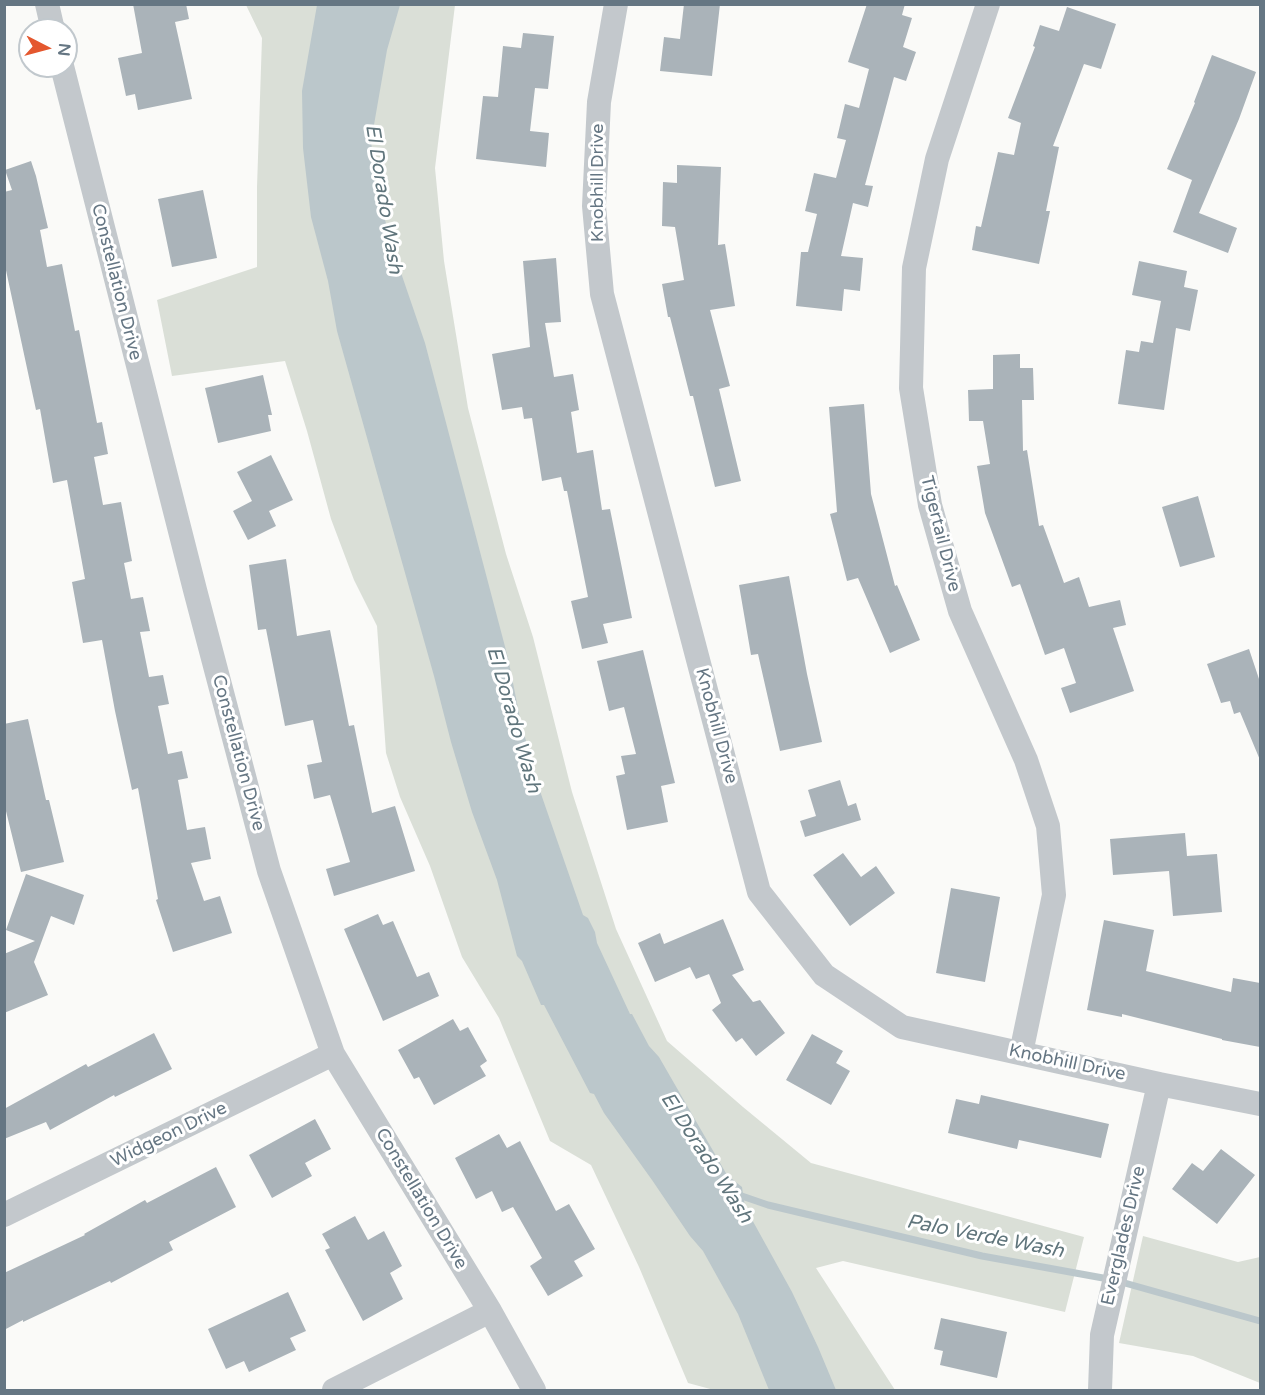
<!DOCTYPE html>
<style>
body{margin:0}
#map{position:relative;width:1265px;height:1395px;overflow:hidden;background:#fafaf8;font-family:"Varela Round",sans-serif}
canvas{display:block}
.frame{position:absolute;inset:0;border:6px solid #657683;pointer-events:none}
.north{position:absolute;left:18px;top:18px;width:60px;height:60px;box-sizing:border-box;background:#fff;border:2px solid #c1c8cd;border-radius:50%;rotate:96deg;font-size:16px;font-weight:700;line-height:24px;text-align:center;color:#657683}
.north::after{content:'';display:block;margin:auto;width:21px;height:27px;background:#e4572e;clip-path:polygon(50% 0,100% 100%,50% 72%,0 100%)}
</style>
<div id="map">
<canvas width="1265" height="1395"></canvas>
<div class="frame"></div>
<div class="north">N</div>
</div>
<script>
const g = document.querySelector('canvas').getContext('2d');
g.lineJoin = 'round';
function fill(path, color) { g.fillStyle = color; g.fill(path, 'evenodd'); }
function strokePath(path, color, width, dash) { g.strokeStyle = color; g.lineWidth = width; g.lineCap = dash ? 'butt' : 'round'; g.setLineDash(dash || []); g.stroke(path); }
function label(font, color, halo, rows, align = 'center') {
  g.font = font + ' "Varela Round",sans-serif'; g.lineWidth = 6; g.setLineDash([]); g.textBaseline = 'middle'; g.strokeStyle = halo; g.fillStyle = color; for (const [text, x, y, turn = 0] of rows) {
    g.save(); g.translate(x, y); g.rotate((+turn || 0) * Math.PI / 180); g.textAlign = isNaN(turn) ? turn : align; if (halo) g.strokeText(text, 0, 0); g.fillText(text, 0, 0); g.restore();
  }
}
fill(new Path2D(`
 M246,5H455L435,168L444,261L468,408L506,554L533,637L572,792L616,929L667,1041L743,1107L811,1163L1084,1237L1065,1312L843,1261L816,1268L895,1390H714L688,1383L639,1267L591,1165L550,1141L499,1018L462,957L430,866L400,797L386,753L377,626L354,580L331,519L307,431L285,361L172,376L157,300L257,267V187L262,38Z
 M1143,1236L1238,1262L1260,1257V1383L1193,1356L1119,1343Z`), '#dadfd7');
fill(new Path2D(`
 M317,5H400L387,50L371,142L380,203L398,264L425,343L508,658L521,723L540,791L583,915L588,918L595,932L597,943L630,1014H632L649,1046L659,1057L727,1175L742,1187L745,1207L792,1292L818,1347L836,1390H769L738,1314L703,1251L690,1236L652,1180L604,1113L594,1094L590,1093L544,1005H541L522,961L517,956L497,880L472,812L451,742L434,676L337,331L328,281L311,217L303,148L302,91Z`), '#bbc7cb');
strokePath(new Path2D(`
 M736,1194L768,1205L982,1256L1114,1280L1260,1321`), '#bbc7cb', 7);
fill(new Path2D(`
 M133,4H186L189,19L175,22L192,99L138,110L135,94L126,96L118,58L142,53Z
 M684,4H720L712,76L660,71L664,37L680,39Z
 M867,4H905L902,15L912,18L903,47L916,52L906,81L894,77L865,185L873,186L868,207L853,203L841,256L863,258L860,291L844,289L842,311L796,306L801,252H808L817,214L805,211L814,173L836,178L846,140L837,138L845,104L859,108L869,69L848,62Z
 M1067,7L1116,24L1101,69L1084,64L1053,146L1059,147L1046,211H1050L1039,264L972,250L976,226L981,227L998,152L1014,155L1021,123L1008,118L1035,47L1033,46L1040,25L1059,31Z
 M523,33L554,36L548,89L535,88L530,131L549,133L546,167L476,159L483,96L498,97L503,46L521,48Z
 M1212,55L1256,72L1239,119L1199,213L1237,228L1228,253L1173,232L1192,180L1167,169L1195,103L1194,102Z
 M31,161L36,176L48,228L40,230L47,267L62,264L75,331L79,330L97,423L102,422L108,454L94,457L103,505L121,502L132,561L124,563L131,599L143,597L150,631L140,632L149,677L163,675L169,704L158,706L168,754L182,751L188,778L178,780L187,830L205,827L211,859L191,863L204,901L220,896L232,933L173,952L156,900L158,899L138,788L132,790L115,711L102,640L83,643L72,582L85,579L67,480L53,483L40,409L36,410L4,261V192L12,190L5,170Z
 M677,165L721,167L718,245L725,244L735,306L710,310L730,386L719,389L741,481L715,487L693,396H690L670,317H668L662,284L684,280L675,227L662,226L663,182L677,183Z
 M203,190L217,258L172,267L158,199Z
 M556,258L561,322L545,323L554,377L573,374L579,410L571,412L577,453L593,450L602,510L610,509L632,618L603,624L608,643L582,649L571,601L588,597L567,491H564L561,477L542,481L532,418L524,419L522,407L502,410L492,354L530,347L523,261Z
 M1139,261L1187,271L1184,287L1198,290L1190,331L1176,328L1164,410L1118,404L1126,350L1139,352L1141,341L1153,343L1161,301L1132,295Z
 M1020,354V368H1033L1034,400H1022L1023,451L1027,450L1039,526L1043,525L1064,583L1079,577L1089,607L1120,600L1126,625L1113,628L1134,691L1070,713L1061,688L1076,683L1064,648L1045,655L1020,584L1012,587L985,513L977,466L990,464L983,421H969L968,390L993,389V355Z
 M263,375L272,415H268L271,431L218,443L205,388Z
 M864,404L871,494L895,586L897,585L920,640L890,653L858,578L847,581L830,514L837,512L829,407Z
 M271,455L293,500L269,511L276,526L248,540L233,511L252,501L237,472Z
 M1198,496L1215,557L1180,567L1162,507Z
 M286,559L297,636L330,630L349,726L354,725L372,813L395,806L415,871L334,896L326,869L350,862L330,795L314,799L307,765L322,762L313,720L285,726L266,629L258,630L249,565Z
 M789,576L807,674L822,742L780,751L758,654L751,655L739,585Z
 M1249,649L1260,682V760L1240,712L1234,714L1230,701L1221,703L1207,664Z
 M643,650L675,783L661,786L668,822L627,830L616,776L625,774L621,756L636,754L624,707L609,711L597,661Z
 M28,719L46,800H49L64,862L21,872L4,803V724Z
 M840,780L848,806L856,803L861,820L805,837L800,821L816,816L808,790Z
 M1185,833L1187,856L1217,854L1222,912L1173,916L1169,871L1113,875L1110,839Z
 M843,853L861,877L876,866L895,893L850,926L813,875Z
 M26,874L84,895L74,925L51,916L34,962L48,995L4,1013V954L35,941L6,930Z
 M951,888L1000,897L985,982L936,973Z
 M378,914L383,925L393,921L417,977L429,972L439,996L383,1021L344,929Z
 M723,919L744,970L732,975L753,1002L760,1000L785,1033L756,1056L742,1038L736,1042L712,1010L721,1003L709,974L696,979L690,967L655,982L638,943L660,933L664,944Z
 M1104,920L1154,930L1146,971L1231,992L1233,978L1260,983V1047L1222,1040V1039L1122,1014V1017L1087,1010Z
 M453,1019L460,1031L468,1027L487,1061L480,1066L486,1076L434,1105L419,1077L414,1079L398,1050Z
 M154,1033L172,1069L115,1097L114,1095L50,1130L46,1122L4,1139V1109L86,1064L88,1067Z
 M812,1034L843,1051L836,1063L850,1071L831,1105L786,1080Z
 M981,1095L1109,1124L1101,1158L1019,1140L1017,1149L948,1133L956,1099L979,1104Z
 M315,1119L331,1149L305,1163L312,1176L272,1198L249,1155Z
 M499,1134L507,1148L520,1141L556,1211L569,1204L595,1249L574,1261L583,1276L548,1296L530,1266L542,1258L513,1207L502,1212L492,1191L476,1199L455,1158Z
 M1221,1149L1255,1175L1217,1224L1172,1189L1192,1163L1203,1171Z
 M216,1167L236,1207L169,1242L173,1250L111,1283L110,1281L23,1322V1320L4,1330V1273L85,1235L84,1234L145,1200L147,1203Z
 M355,1216L368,1240L384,1231L402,1266L390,1273L403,1299L363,1321L325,1250L330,1248L322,1234Z
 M288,1292L306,1331L290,1338L296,1350L249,1372L244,1361L226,1369L208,1329Z
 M941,1318L1007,1332L997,1378L940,1365L943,1351L934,1349Z`), '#aab3b9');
strokePath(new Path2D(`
 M47,4L53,30
 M616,4L599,102L594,206L602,294L759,892L824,975L902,1027L1159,1084L1260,1104
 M988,4L937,159L914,268L911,388L930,505L960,611L1026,760L1048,826L1054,895L1021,1053
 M62,66L195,590L269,871L333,1054L490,1311L534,1390
 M4,1215L333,1054
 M334,1390L490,1311
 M1100,1390L1102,1335L1159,1084`), '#c3c8cc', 24);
label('18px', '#657683', '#fff', [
 ["Knobhill Drive",598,183,-90],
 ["Constellation Drive",116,282,76],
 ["Tigertail Drive",940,534,76],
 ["Knobhill Drive",716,726,75],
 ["Constellation Drive",238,753,75],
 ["Knobhill Drive",1067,1063,12],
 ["Widgeon Drive",169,1135,-26],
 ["Constellation Drive",421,1199,59],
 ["Everglades Drive",1124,1236,-77]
]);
label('italic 20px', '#60757c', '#fff', [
 ["El Dorado Wash",383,199,81],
 ["El Dorado Wash",513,720,74],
 ["El Dorado Wash",706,1158,57],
 ["Palo Verde Wash",985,1237,11]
]);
</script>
